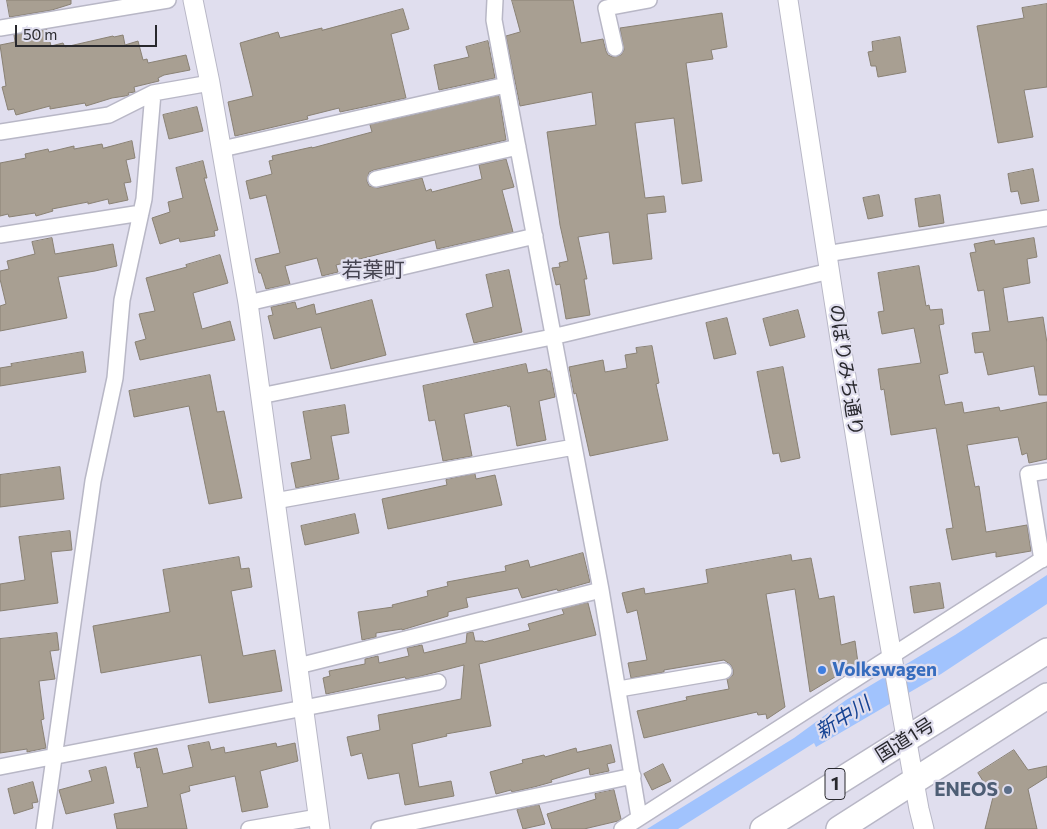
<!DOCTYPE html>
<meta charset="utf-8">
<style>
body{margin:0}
#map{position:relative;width:1047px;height:829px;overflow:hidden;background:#e0deee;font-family:Commissioner,sans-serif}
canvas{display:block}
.scale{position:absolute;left:15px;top:25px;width:142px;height:22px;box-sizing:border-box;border:2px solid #28282d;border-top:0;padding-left:6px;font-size:15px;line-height:18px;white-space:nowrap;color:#28282d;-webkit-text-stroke:4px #e0deee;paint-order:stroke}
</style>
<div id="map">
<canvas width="1047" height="829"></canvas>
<div class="scale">50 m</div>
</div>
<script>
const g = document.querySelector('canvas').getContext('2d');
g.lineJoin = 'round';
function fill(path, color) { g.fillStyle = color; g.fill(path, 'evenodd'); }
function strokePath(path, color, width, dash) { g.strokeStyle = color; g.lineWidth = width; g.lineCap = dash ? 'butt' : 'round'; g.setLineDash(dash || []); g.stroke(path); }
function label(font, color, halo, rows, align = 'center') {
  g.font = font + ' Commissioner,"Noto Sans JP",sans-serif'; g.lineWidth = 4.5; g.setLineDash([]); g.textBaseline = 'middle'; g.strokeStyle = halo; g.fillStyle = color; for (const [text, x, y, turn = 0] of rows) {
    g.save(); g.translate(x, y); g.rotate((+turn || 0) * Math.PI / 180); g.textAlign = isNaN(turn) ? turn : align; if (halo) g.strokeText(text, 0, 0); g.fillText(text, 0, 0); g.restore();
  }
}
fill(new Path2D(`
 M1047,575V604L941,674L816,747L814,743L678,829H647L794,738L846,700L955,635Z`), '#a1c3fd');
const building = new Path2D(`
 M7,0H71V4L52,10L10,17Z
 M512,0H573L581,43L603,39L606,51L608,55L613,57L621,55L624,50L620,28L722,13L727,47L711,50L713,59L686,63L702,181L682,184L674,118L635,123L645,198L664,196L666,212L647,214L652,259L613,264L609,232L578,237L587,279H584L590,315L566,319L560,284L556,285L552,268L560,267L559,263L568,261L560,225L547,132L596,125L592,92L520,106L506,36L520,32Z
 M1047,4V87L1024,90L1033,137L998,143L977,26L1024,18L1022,8Z
 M403,9L409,29L391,34L406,98L340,112L339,108L307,116L308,119L235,136L228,102L253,96L240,43L278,32L280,38L322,28V30Z
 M47,30L51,46L63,43L65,47L113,36L114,37L123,35L125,45L138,41L143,60L147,59L148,63L186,55L190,70L164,75L158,78L159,81L134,87L135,92L128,93L129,95L125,96L112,98L86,106L85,103L50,109V106L16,115L14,109L8,110L2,87L6,86L0,45L15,42L14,35Z
 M900,37L906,72L878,77L876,66H871L868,52L873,51L872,42Z
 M488,41L495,78L439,90L434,65L469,57L466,47Z
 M499,96L506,140L374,170L369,172L367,181L369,186L378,188L422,178L426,191L431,189L432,192L482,179L479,165L506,159L514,187L502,190L513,232L437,249L435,240L336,265L338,272L322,276L317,258L285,266L290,284L266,289L261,273H259L255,259L280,253L266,195L250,199L246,181L272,174L269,161L273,160L272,156L312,147V148L372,132L370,125Z
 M197,107L203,131L169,139L163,115Z
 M132,141L135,158L126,160L131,182L124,183L128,200L109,204L108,199L88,204V202L52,209L53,211L36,216L35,213L9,217L8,214L0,216V163L26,158L25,154L48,149L49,152L74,146V149L102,144L103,148Z
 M203,161L207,178H204L218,230L214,231L215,236L180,242L179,238L160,244L152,218L170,212L168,202L183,198L176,168Z
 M1033,169L1039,201L1021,204L1018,191L1011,192L1008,174Z
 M879,195L883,216L868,219L863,198Z
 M940,195L944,223L919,227L915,199Z
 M52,238L55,254L113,244L117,266L95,271L58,277L67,318L0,331V306L6,304L0,279V271L9,269L7,261L35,254L32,242Z
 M1034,238L1037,257L1027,259L1030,283L1003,288L1008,322L1043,317L1047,343V395H1039L1034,366L988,375L983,352L975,353L972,333L990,331L984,290L978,291L970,253L976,252L974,244L994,240L995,244Z
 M220,255L228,283L193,293L202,329L230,321L235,340L140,360L135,342L146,339L139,314L155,311L146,278L187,267L186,265Z
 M919,266L926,306L929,305L930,310L942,309L944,324L939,325L948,373L939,375L945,405L962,402L964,413L999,407L1000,411L1047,402V459L1029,463L1027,453L1022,455L1018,437L967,445L975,487L979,486L986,532L1027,525L1031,551L996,557V552L952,560L946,529L953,528L936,428L891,435L884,389L881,390L878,369L921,363L914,328L882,334L878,312L884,311L878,273Z
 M509,270L522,332L474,343L466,314L493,307L486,275Z
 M372,300L386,355L331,369L321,327L274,339L268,316L273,315L271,307L295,302L297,309L314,304L316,314Z
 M798,310L805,337L770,346L763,319Z
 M727,318L736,354L714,359L706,323Z
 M652,346L659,383L656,384L668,440L590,456L576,393L574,394L569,367L603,360L605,372L627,368L625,355L637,353L636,348Z
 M83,352L86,372L0,386V368L12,366L11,364Z
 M526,364L528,373L547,369V371H550L555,397L539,401L546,440L517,446L510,406L508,407L507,405L464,414L472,456L443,461L435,420L429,421L423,386Z
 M783,367L800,458L781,462L779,453L773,454L757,372Z
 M210,375L217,412L224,411L242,498L209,504L189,406L134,417L129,391Z
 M345,405L349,433L331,436L339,479L296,488L291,463L311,459L303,412Z
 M60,467L64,499L0,507V475Z
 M475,474L476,479L495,475L502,505L388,529L382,499L447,485L446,480Z
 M355,514L359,533L305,545L301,526Z
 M70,531L72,550L51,552L58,603L0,611V584L25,580L19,537Z
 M583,553L590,582L558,591L557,589L522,598L518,588L466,598L468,607L448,612V616L402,630V629L376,633V637L362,640L358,612L393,607L392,605L428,596L427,591L448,586L447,582L506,571L505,566L528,560L530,567Z
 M791,555L792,561L811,558L819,599L834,596L841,645L855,641L858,663L810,692L795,589L766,594L785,707L767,719L766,714L758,715L757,712L644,738L637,711L687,700L686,697L729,689L727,679L733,675V670L731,665L724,660L664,670V672L631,678L628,663L647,660L637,610L627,613L622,593L644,588L645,594L708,583L706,570Z
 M239,557L241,569L249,568L252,587L231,591L243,656L275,650L282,691L209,703L201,655L101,673L93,626L170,612L163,570Z
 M940,583L944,608L914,613L910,587Z
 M588,603L596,635L479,664L491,726L446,734L447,736L412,744L419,787L451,781L454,796L405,805L399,773L368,779L362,753L351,756L347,737L380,730L378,715L461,699L464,665L421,676L406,679L405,677L326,694L323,678L330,676L329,671L365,664V659L378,656L379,663L409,656L407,648L422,645L424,653L466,643L467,633L473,632L475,641H483L484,642L530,630L528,624L564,614L562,609Z
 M57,633L59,650L50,651L55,679L39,681L44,719L41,720L46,748L27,752V749L0,753V639Z
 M209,742L211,750L224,747L225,753L276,743L277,747L295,743L298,761L260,771L268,807L242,812L235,776L189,786L190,791L180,794L187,829H117L114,814L148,807L140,767L137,768L134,753L157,748L163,774L193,767L188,746Z
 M611,745L615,762L607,764L609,771L590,775L589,768L551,780L552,782L534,787L512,792L511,790L496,794L490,772L523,763L522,760L544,755L545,757L576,748L577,752Z
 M1014,750L1028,770L1047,766V777L1028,789L1037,829H985L993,797L978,773Z
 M663,764L671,781L652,790L644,774Z
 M106,767L114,803L66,814L59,790L92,781L89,771Z
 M33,782L38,802L32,803L33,808L14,814L8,789Z
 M614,790L621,819L618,821L584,829H552L547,814L596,799L595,794Z
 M539,805L545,824L523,829L517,810Z`);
fill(building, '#a89f92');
strokePath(building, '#898174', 1);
const minor = new Path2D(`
 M495,0L494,20L601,590L639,817
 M0,28L168,0
 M615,48L606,8L649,0
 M0,132L109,115L153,93L210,83
 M222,149L506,85
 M376,179L518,147
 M0,235L141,213
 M826,254L1047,218
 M248,303L535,236
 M260,396L552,337L830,271
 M275,501L574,447
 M1042,560L1028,474L1047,471
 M298,666L601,590
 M619,689L724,671
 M0,767L438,682
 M44,829L93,481L115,378L122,300L144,199L153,93
 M249,829L318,817
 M379,829L633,776
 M622,829L1047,556`);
const tertiary = new Path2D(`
 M193,0L210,83L248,303L320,829
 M788,0C829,270 870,541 919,809L924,829`);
const trunk = new Path2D(`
 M763,829L1047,651
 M839,829L1047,696`);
strokePath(minor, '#b8b7c6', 18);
strokePath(tertiary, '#b8b7c6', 21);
strokePath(trunk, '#b8b7c6', 28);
strokePath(minor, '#fff', 15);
strokePath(tertiary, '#fff', 19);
strokePath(trunk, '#fff', 25);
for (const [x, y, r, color] of [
 [822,670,5,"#3f7fe0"],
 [1008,790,5,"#5c6f8a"]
]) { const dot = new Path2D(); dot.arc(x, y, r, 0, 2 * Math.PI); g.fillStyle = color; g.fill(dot); strokePath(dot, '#e0deee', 2); }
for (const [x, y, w] of [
 [835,784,20]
]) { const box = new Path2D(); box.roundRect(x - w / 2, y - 15.5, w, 31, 4); g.fillStyle = '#e0deee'; g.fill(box); strokePath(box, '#28282d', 1); }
label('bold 18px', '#28282d', null, [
 ["1",835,784]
]);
label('19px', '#28282d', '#e0deee', [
 ["のぼりみち通り",846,370,81],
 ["国道1号",905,740,-32]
]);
label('bold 19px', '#366cbe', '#e0deee', [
 ["Volkswagen",832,670]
], 'left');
label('bold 19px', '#4e5e75', '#e0deee', [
 ["ENEOS",998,790]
], 'right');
label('italic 20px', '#154293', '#e0deee', [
 ["新中川",843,718,-32]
]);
label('21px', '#464451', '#e0deee', [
 ["若葉町",373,270]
]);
</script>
